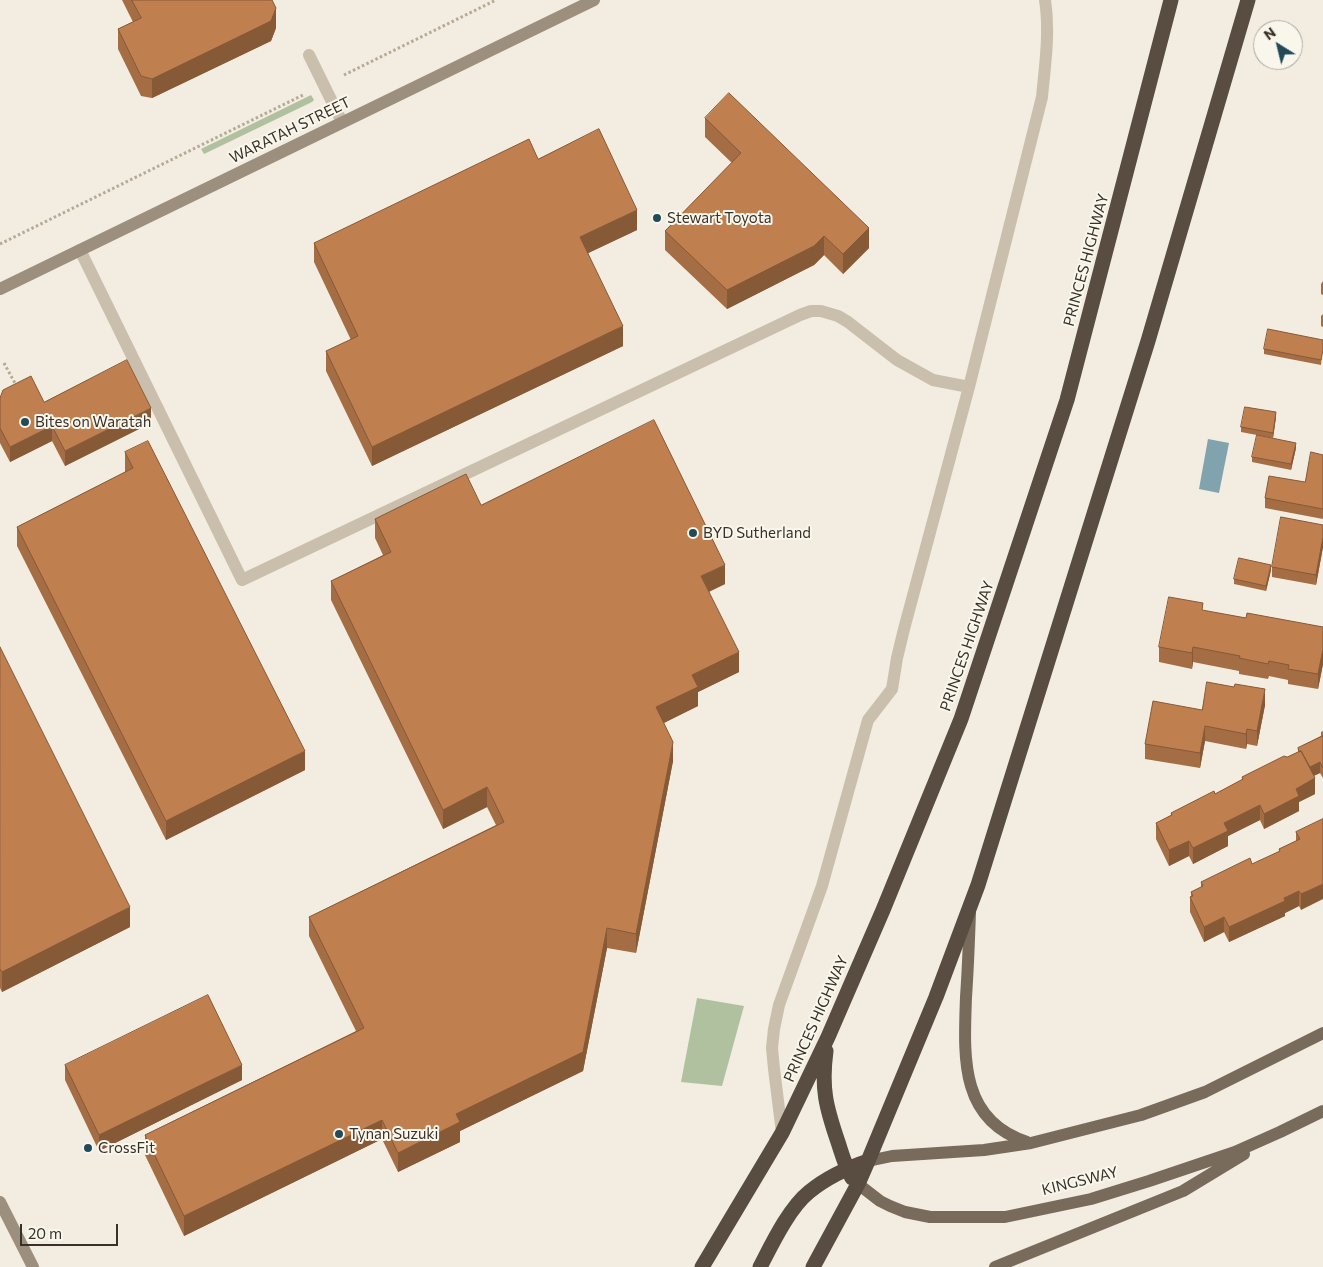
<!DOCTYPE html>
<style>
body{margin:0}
#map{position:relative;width:1323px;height:1267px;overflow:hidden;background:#f2ede0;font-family:Commissioner,sans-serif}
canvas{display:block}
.north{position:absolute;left:1253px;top:20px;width:50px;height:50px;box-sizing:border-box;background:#f9f6ec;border:1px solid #aca79e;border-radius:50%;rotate:324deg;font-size:14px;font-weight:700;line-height:20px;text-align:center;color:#38312a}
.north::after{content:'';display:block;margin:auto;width:18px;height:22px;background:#224a58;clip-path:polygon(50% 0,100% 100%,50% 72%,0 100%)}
.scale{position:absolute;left:20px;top:1224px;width:98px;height:22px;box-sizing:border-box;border:2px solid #38312a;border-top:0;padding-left:6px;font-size:15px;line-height:18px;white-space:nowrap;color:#38312a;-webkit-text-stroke:4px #f9f6ec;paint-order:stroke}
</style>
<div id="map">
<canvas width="1323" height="1267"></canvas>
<div class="north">N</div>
<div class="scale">20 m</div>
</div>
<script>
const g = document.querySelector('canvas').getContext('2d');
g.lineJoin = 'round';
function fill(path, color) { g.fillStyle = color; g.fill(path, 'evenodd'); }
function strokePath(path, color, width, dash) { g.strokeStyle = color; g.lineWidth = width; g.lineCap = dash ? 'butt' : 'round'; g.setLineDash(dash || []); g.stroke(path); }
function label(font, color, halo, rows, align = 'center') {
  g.font = font + ' Commissioner,sans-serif'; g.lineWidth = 4; g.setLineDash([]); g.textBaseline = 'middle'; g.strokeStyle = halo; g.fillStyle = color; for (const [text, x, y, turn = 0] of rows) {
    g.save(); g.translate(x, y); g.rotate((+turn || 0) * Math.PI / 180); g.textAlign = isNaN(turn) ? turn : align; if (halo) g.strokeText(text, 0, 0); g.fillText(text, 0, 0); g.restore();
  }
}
fill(new Path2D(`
 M311,95L314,100L312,102L204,154L201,149Z
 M697,998L744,1006L722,1086L681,1082Z`), '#b0c1a0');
fill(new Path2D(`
 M1208,439L1229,443L1219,493L1199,489Z`), '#80a3ae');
strokePath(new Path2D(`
 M344,75L496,0
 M0,244L303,95
 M4,363L17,387`), '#b6a996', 3, [2.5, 2.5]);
strokePath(new Path2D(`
 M309,55L342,122
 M80,250L242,580L800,315L811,311H821L838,316L848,322L897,360L933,380L969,387
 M782,1133L774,1069L772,1048L774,1029L779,1005L822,886L868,720L892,689L897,658L904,629L969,387L1042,97C1045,65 1050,32 1045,0`), '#cabfac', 12);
strokePath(new Path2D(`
 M0,289L594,0
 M0,1202L33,1267`), '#9d8f7d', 12);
strokePath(new Path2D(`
 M970,912C969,941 968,969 966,997C964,1056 959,1120 1027,1142
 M868,1161L892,1156L984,1150L1031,1143L1141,1115L1205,1092L1323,1033
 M858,1184L880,1201L890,1206L905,1212L930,1217H1005L1091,1199L1149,1181L1235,1152L1280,1132L1323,1111
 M995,1267L1183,1191L1244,1154`), '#796b5c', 12);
strokePath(new Path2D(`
 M826,1051C821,1088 826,1107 838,1142C842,1154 845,1166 852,1178
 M702,1267L782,1133L828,1037L883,910L961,719L1067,400L1171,0
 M760,1267C772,1244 789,1208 809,1192C826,1178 847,1168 868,1161
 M813,1267L858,1184L868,1161L936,997L978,885L1148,341L1248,0`), '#594d42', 15);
fill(new Path2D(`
 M122,0H272L276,28L271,41L152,98L141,96L118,49V29L133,22Z
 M705,118L869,248L843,274L824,255L814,265L727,309L665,250V231L732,163L705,137Z
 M538,159L637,230L588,253L623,346L372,466L326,371V351L351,340L314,262V243Z
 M1323,281V295L1321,294V284Z
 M1323,314V327L1321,326V316Z
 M1323,340L1321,365L1264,354V349Z
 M0,398L44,402L151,423L65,466L52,441L10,462L0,443Z
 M1276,417L1273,438L1241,432V427Z
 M1296,448L1291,470L1252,462V457Z
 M125,452L305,770L166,840L17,546V527L125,472Z
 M1323,455V519L1265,508V498L1305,482Z
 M481,505L725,584L709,592L739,672L698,692V706L663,723L673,761L636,953L607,948L583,1071L460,1131V1142L398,1172L382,1139L184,1236L145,1155V1135L356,1031L309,936V917L496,825L487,807L443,829L331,600V581L383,555L375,538V519Z
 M1323,525V547L1316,585L1272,577V567Z
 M1271,570L1266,591L1234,584V579Z
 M1203,611L1246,618L1323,627V664L1318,689L1288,684V680L1269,676L1268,679L1239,674V671L1193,662L1192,669L1159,662V647Z
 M0,647L130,927L2,992L0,988Z
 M1234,687L1265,705L1257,746L1247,744L1246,749L1205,741L1200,768L1145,759V744L1202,710Z
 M1323,731V778L1320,773L1314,776L1315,794L1299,802V811L1264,829L1260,820L1228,836V846L1193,864L1189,856L1169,866L1156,839V823L1171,815V813L1215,794L1242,780V777L1298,752V748L1321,736V732Z
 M1323,819L1301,910L1299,906L1285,913V916L1229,942L1224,932L1204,942L1190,912V897L1191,896V892L1201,887V882L1252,864L1279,852V849L1296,841V832Z
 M65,1065L242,1080L99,1151L65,1080Z`), '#a56d44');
fill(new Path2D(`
 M276,8V28L271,41L152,98V79Z
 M637,210V230L580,257V237Z
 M869,228V248L843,274V254Z
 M824,236V255L814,265L727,309V290Z
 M623,326V346L372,466V447Z
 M151,408V423L65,466V451Z
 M1276,412V417L1273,438V433Z
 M52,426V441L10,462V447Z
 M1296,443V448L1291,470V464Z
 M1323,537V547L1316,585V575Z
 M725,565V584L701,595V576Z
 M1271,565V570L1266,591V586Z
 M1193,647V662L1192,669V653Z
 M1323,649V664L1318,689V674Z
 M739,652V672L698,692V706L656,727V707L692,675Z
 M1265,689V705L1257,746V731Z
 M1205,726V741L1200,768V753Z
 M1247,729V744L1246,749V734Z
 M673,742V761L636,953V934Z
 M305,751V770L166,840V821Z
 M1320,762V773L1308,778V768Z
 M1315,778V794L1299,802V811L1264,829V814L1296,789Z
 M487,787V807L443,829V810Z
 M1260,805V820L1228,836V846L1193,864V848L1224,823Z
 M1189,841V856L1169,866V850Z
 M1323,884V899L1301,910V894Z
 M1299,891V906L1285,913V916L1229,942V927Z
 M130,907V927L2,992V972Z
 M1224,917V932L1204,942V927Z
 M607,928V948L583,1071L460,1131V1142L398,1172V1153L456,1114Z
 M242,1065V1080L99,1151V1135Z
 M382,1120V1139L184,1236V1216Z`), '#865937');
const building = new Path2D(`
 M132,0H272L276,8L271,21L152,79L141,76L118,29L141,18Z
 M729,93L869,228L843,254L824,236L814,246L727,290L665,231L741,153L705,118Z
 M599,129L637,210L580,237L623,326L372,447L326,351L358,336L314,243L529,139L538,159Z
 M1268,329L1323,340V350L1321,360L1264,349Z
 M127,360L151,408L65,451L52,426L10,447L0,428V398L3,390L31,376L44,402Z
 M1245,407L1276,412L1273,433L1241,427Z
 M654,420L725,565L701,576L739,652L692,675L698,687L656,707L673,742L636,934L607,928L583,1052L456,1114L460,1122L398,1153L382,1120L184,1216L145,1135L364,1028L309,917L504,822L487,787L443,810L331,581L391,552L375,519L466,474L481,505Z
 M1257,435L1296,443L1291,464L1252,457Z
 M148,441L305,751L166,821L17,527L133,468L125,452Z
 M1311,452L1323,455V509L1265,498L1269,476L1305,482Z
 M1281,517L1323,525V537L1316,575L1272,567Z
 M1239,558L1271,565L1266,586L1234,579Z
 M1169,597L1203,603L1202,610L1246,618L1247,613L1323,627V649L1318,674L1288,669L1289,665L1269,661L1268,664L1239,658L1240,656L1193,647L1192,653L1159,647Z
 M0,647L130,907L2,972L0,969Z
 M1207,682L1234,687L1235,684L1265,689L1257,731L1247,729L1246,734L1205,726L1200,753L1145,744L1153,701L1202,710Z
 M1323,736V768L1320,762L1310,767L1301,751L1299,752L1298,748Z
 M1301,751L1315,778L1296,789L1299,796L1264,814L1260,805L1224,823L1228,831L1193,848L1189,841L1169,850L1156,823L1172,815L1171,813L1214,791L1215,794L1243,779L1242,777L1284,756L1287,757Z
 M1323,819V884L1301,894L1299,891L1284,898L1285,901L1229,927L1224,917L1204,927L1190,897L1193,896L1191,892L1203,886L1201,882L1250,858L1252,864L1280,851L1279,849L1300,839L1296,832Z
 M208,995L242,1065L99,1135L65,1065Z`);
fill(building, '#c07f4f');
strokePath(building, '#865937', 1);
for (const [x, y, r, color] of [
 [657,218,5,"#224a58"],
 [25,422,5,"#224a58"],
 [693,533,5,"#224a58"],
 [339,1134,5,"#224a58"],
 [88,1148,5,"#224a58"]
]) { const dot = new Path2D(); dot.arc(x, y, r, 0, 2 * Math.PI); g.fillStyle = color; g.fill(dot); strokePath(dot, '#f9f6ec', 2); }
label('15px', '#38312a', '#f9f6ec', [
 ["WARATAH STREET",290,130,-26],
 ["PRINCES HIGHWAY",1086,260,-75],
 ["PRINCES HIGHWAY",967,646,-71],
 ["PRINCES HIGHWAY",816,1019,-66],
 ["KINGSWAY",1080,1181,-14]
]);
label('15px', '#38312a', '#f9f6ec', [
 ["Stewart Toyota",667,218],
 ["Bites on Waratah",35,422],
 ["BYD Sutherland",703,533],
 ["Tynan Suzuki",349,1134],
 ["CrossFit",98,1148]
], 'left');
</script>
